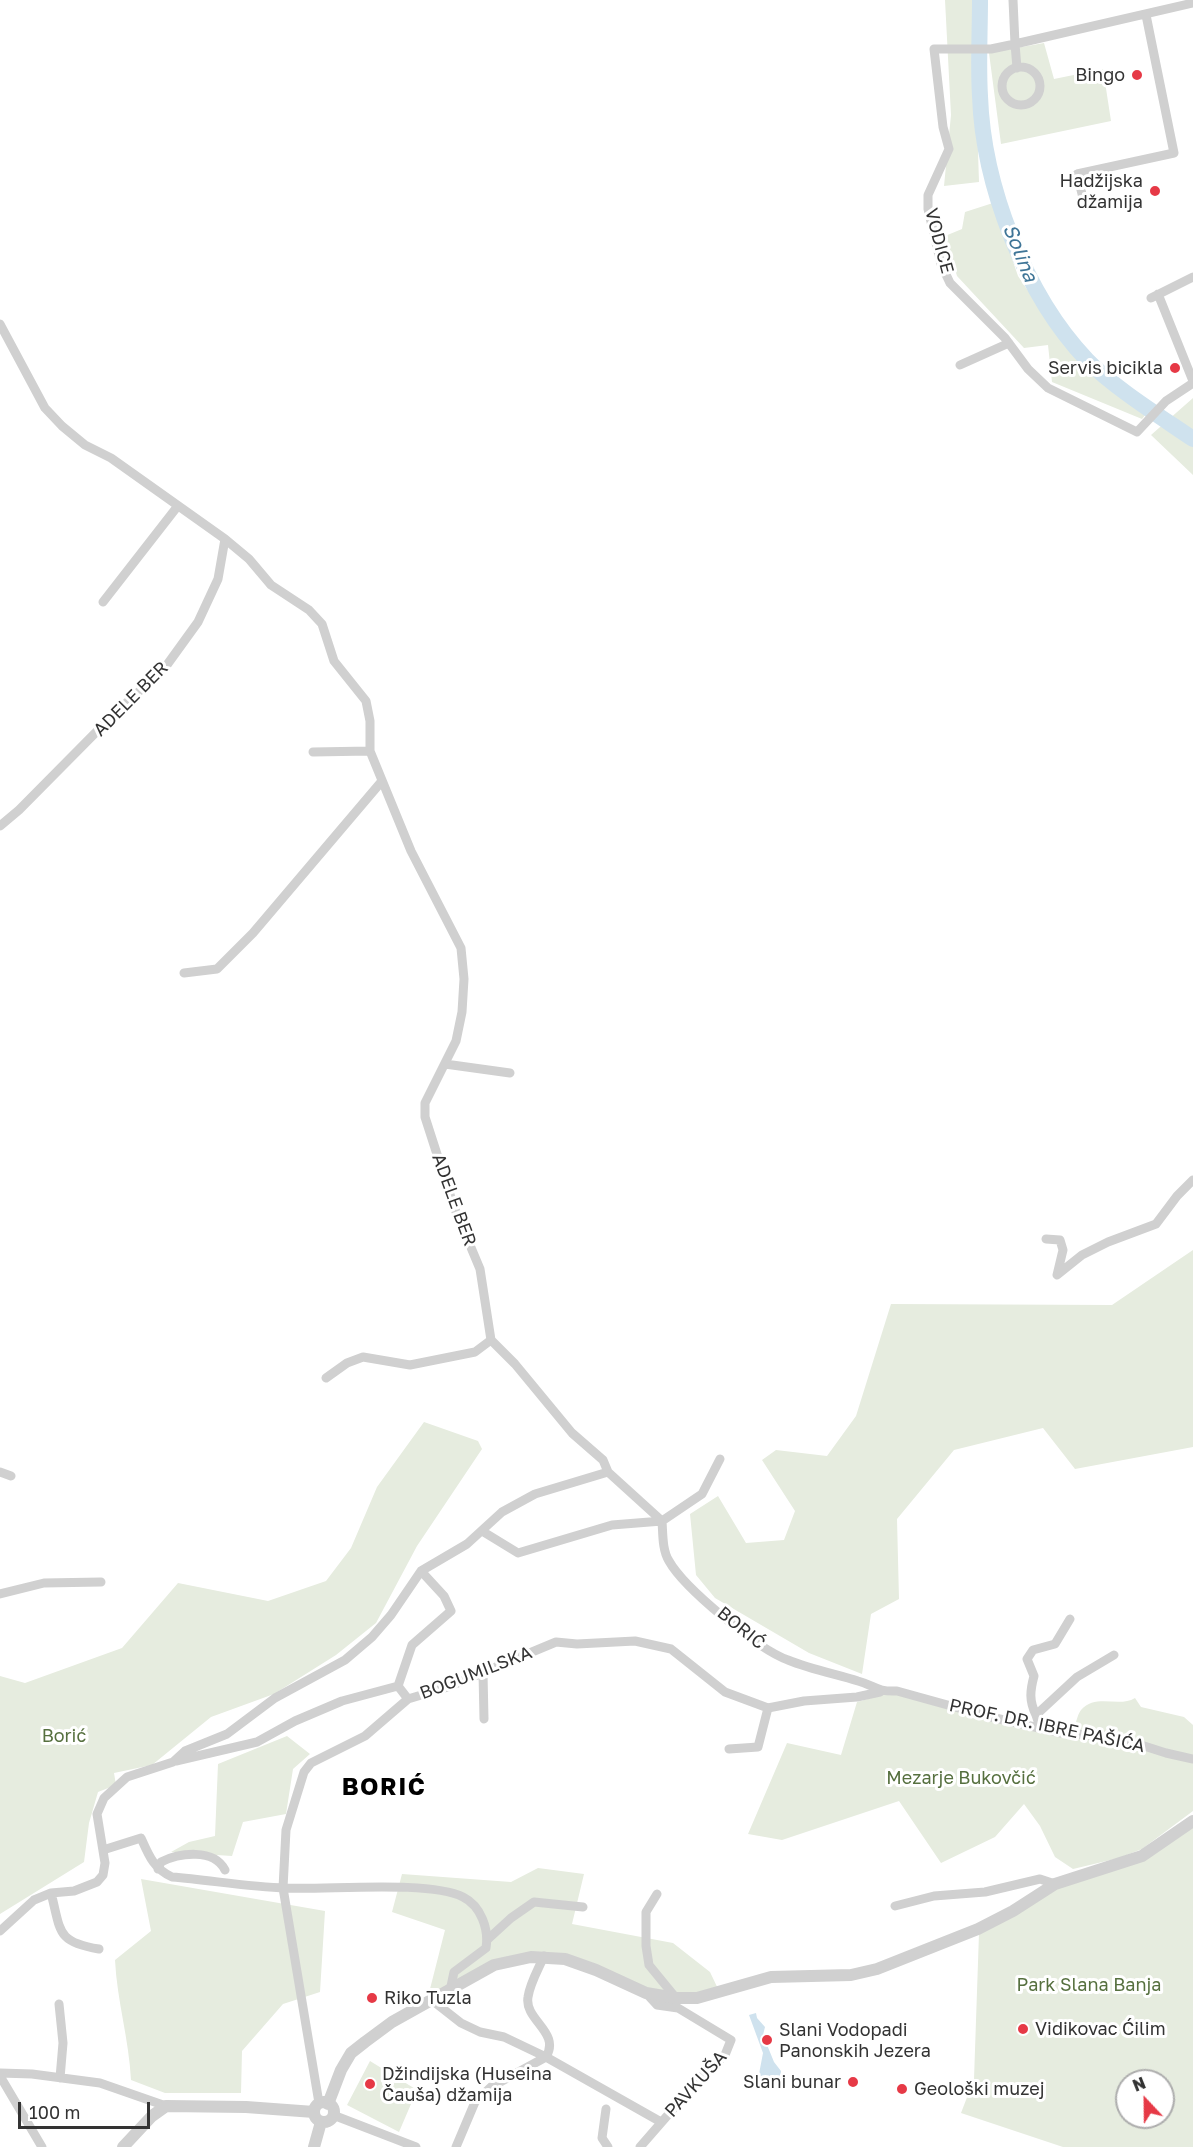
<!DOCTYPE html>
<meta charset="utf-8">
<style>
body{margin:0}
#map{position:relative;width:1193px;height:2147px;overflow:hidden;background:#fff;font-family:"Golos Text",sans-serif}
canvas{display:block}
.north{position:absolute;left:1115px;top:2069px;width:60px;height:60px;box-sizing:border-box;background:#fff;border:2px solid #adadad;border-radius:50%;rotate:338deg;font-size:16px;font-weight:700;line-height:24px;text-align:center;color:#333}
.north::after{content:'';display:block;margin:auto;width:21px;height:27px;background:#e63946;clip-path:polygon(50% 0,100% 100%,50% 72%,0 100%)}
.scale{position:absolute;left:18px;top:2102px;width:132px;height:27px;box-sizing:border-box;border:3px solid #333;border-top:0;padding-left:8px;font-size:18px;line-height:21px;white-space:nowrap;color:#333;-webkit-text-stroke:4px #fff;paint-order:stroke}
</style>
<div id="map">
<canvas width="1193" height="2147"></canvas>
<div class="north">N</div>
<div class="scale">100 m</div>
</div>
<script>
const g = document.querySelector('canvas').getContext('2d');
g.lineJoin = 'round';
function fill(path, color) { g.fillStyle = color; g.fill(path, 'evenodd'); }
function strokePath(path, color, width, dash) { g.strokeStyle = color; g.lineWidth = width; g.lineCap = dash ? 'butt' : 'round'; g.setLineDash(dash || []); g.stroke(path); }
function label(font, color, halo, rows, align = 'center') {
  g.font = font + ' "Golos Text",sans-serif'; g.lineWidth = 6; g.setLineDash([]); g.textBaseline = 'middle'; g.strokeStyle = halo; g.fillStyle = color; for (const [text, x, y, turn = 0] of rows) {
    g.save(); g.translate(x, y); g.rotate((+turn || 0) * Math.PI / 180); g.textAlign = isNaN(turn) ? turn : align; if (halo) g.strokeText(text, 0, 0); g.fillText(text, 0, 0); g.restore();
  }
}
fill(new Path2D(`
 M945,0H975L974,31L979,182L944,186L951,115Z
 M1044,43L1054,79L1103,69L1111,121L1001,144L989,53Z
 M993,203L1018,276L1070,352L1146,414L1142,419L1052,382L1048,345L1024,348L957,276L945,236L962,229L965,212Z
 M1193,398V475L1151,435Z
 M1193,1250V1447L1075,1469L1043,1428L954,1450L897,1519L899,1599L871,1614L862,1674L809,1653L715,1598L696,1575L690,1514L718,1496L746,1543L784,1540L795,1511L762,1460L776,1450L827,1456L856,1416L891,1304L1112,1305Z
 M424,1422L478,1441L482,1449L417,1546L376,1623L336,1655L274,1694L211,1717L152,1765L114,1773L116,1785L98,1792L89,1823L84,1862L0,1914V1676L25,1683L122,1648L178,1583L268,1601L326,1581L351,1548L377,1487Z
 M897,1691L1073,1733C1075,1727 1077,1715 1081,1710C1096,1693 1119,1708 1135,1698L1141,1707L1184,1717L1193,1725V1811L1142,1849L1119,1858L1073,1869L1055,1857L1040,1826L1024,1804L995,1837L941,1863L899,1801L782,1840L748,1834L787,1743L841,1755L857,1702Z
 M287,1736L310,1754L293,1769L286,1814L243,1822L232,1856L171,1852L189,1842L215,1836L218,1764Z
 M1193,1821V2147H1063L961,2113L974,2079L979,1933L1032,1898L1118,1865ZM1127,2081H1163V2117H1127Z
 M538,1868L584,1874L572,1924L673,1943L710,1972L720,1993L676,1998L565,1959L513,1960L433,2001L430,1989L445,1930L392,1912L402,1874L511,1882Z
 M141,1879L325,1911L320,1992L283,2004L242,2051L241,2093H165L131,2080C129,2039 117,2001 115,1960L151,1931Z
 M370,2061L417,2090L399,2132L347,2105Z`), '#e6ecdf');
fill(new Path2D(`
 M756,2013L757,2018L765,2027L763,2035L774,2062L781,2071L780,2081L765,2083L759,2074L763,2053L749,2015Z`), '#cfe2ee');
strokePath(new Path2D(`
 M980,0C980,32 978,64 980,96C983,185 1025,295 1087,360C1113,387 1161,417 1193,439`), '#cfe2ee', 16);
strokePath(new Path2D(`
 M1013,0L1015,44L1193,3
 M1002 86a19 19 0 1 1 38 0a19 19 0 1 1-38 0Z
 M1017,68L1015,44L991,49H934L943,127L949,149L928,195V209L941,264L950,283L1005,338L1028,369L1048,388L1137,432L1166,401L1193,383
 M1083,198L1077,174L1174,153L1146,15
 M1158,294L1193,381
 M1151,298L1193,277
 M0,324L45,408L62,426L85,445L111,458L225,539L249,559L271,585L309,610L322,624L334,661L366,701L370,721V751L411,851L461,948L464,979L462,1012L456,1041L425,1103V1117L454,1207L480,1269L491,1340L515,1364L572,1433L603,1460L608,1472L662,1521C663,1533 662,1550 669,1561C684,1588 759,1650 788,1660C810,1669 835,1674 858,1681C876,1686 876,1692 897,1691L991,1717L1061,1733L1116,1737L1166,1753L1193,1759
 M960,365L1009,343
 M103,602L177,507
 M313,752L370,751
 M0,826L19,810L115,713L164,669L198,622L218,579L225,539
 M184,973L217,969L253,933L382,781
 M445,1064L510,1073
 M1046,1239L1060,1240L1063,1250L1057,1275L1082,1255L1108,1242L1156,1224L1177,1196L1193,1180
 M326,1378L347,1363L363,1357L410,1365L475,1352L491,1340
 M0,1472L11,1476
 M482,1531L518,1553L612,1525L662,1521L702,1494L720,1459
 M0,1594L44,1583L101,1582
 M483,1673L484,1719
 M398,1686L412,1645L451,1611L444,1596L421,1571
 M1036,1715C1029,1701 1030,1691 1034,1676L1027,1659L1033,1650L1055,1644L1070,1619
 M1038,1721L1036,1715L1077,1677L1114,1655
 M729,1749L758,1747L768,1708
 M176,1761L257,1742L295,1721L342,1701L398,1686L408,1699
 M103,1850L141,1838C149,1856 154,1869 172,1877C210,1880 248,1887 286,1888C328,1890 429,1880 463,1897C481,1906 489,1929 486,1948L454,1972L450,1991
 M158,1869L161,1862C179,1853 214,1848 225,1870
 M51,1893C61,1931 56,1942 99,1949
 M657,1894L646,1912V1946L649,1965L676,1998
 M895,1906L934,1896L985,1892L1040,1879L1055,1884
 M0,1931L34,1900L51,1893L74,1891L97,1882L103,1875L105,1863L97,1814L104,1798L127,1777L173,1762L185,1751L227,1734L275,1698L345,1660L372,1637L391,1615L421,1571L467,1544L502,1512L535,1494L608,1472
 M487,1940L511,1918L534,1902L583,1907
 M433,2001L461,2023L480,2032L504,2037L546,2057L661,2122
 M59,2004L63,2043L60,2078
 M0,2073L32,2074L100,2083L166,2106
 M0,2076L42,2147
 M319,2103L283,1888L286,1830L304,1772L311,1763L365,1736L408,1699L448,1687L556,1642L577,1644L635,1641L671,1649L725,1692L768,1708L804,1701L857,1697L880,1692
 M606,2109L602,2138L608,2147
 M333,2115L416,2147
 M456,2147L475,2102L491,2087L546,2057C561,2032 524,2020 528,1997C530,1983 539,1968 544,1956
 M640,2147L701,2077L725,2055L731,2040L678,2008L657,2005L646,1993`), '#d0d0d0', 9);
strokePath(new Path2D(`
 M314 2112a10 10 0 1 1 20 0a10 10 0 1 1-20 0Z
 M328,2104L341,2070L351,2053L365,2042L392,2022L494,1965L531,1957L565,1959L596,1970L646,1993L676,1998H697L771,1977L851,1975L877,1969L978,1929L1013,1911L1055,1884L1142,1856L1193,1821
 M123,2147L152,2116L166,2106L246,2107L314,2112
 M314,2147L321,2122`), '#d0d0d0', 12);
for (const [x, y, r, color] of [
 [1137,75,6,"#e63946"],
 [1155,191,6,"#e63946"],
 [1175,368,6,"#e63946"],
 [372,1998,6,"#e63946"],
 [1023,2029,6,"#e63946"],
 [767,2040,6,"#e63946"],
 [853,2082,6,"#e63946"],
 [370,2084,6,"#e63946"],
 [902,2089,6,"#e63946"]
]) { const dot = new Path2D(); dot.arc(x, y, r, 0, 2 * Math.PI); g.fillStyle = color; g.fill(dot); strokePath(dot, '#fff', 2); }
label('18px', '#333', '#fff', [
 ["Bingo",1125,75,"right"],
 ["Hadžijska",1143,181,"right"],
 ["džamija",1143,202,"right"],
 ["Servis bicikla",1163,368,"right"],
 ["Riko Tuzla",384,1998],
 ["Vidikovac Ćilim",1035,2029],
 ["Slani Vodopadi",779,2030],
 ["Panonskih Jezera",779,2051],
 ["Džindijska (Huseina",382,2074],
 ["Čauša) džamija",382,2095],
 ["Slani bunar",841,2082,"right"],
 ["Geološki muzej",914,2089]
], 'left');
label('18px', '#333', '#fff', [
 ["VODICE",939,241,75],
 ["ADELE BER",131,699,-45],
 ["ADELE BER",454,1200,70],
 ["BORIĆ",741,1628,39],
 ["BOGUMILSKA",476,1673,-21],
 ["PROF. DR. IBRE PAŠIĆA",1047,1726,12],
 ["PAVKUŠA",696,2084,-48]
]);
label('18px', '#56703f', '#fff', [
 ["Borić",64,1736],
 ["Mezarje Bukovčić",961,1778],
 ["Park Slana Banja",1089,1985]
]);
label('italic 20px', '#3f7597', '#fff', [
 ["Solina",1020,253,68]
]);
g.letterSpacing = '1.5px';
label('bold 24px', '#000', '#fff', [
 ["BORIĆ",384,1787]
]);
g.letterSpacing = '0px';
</script>
